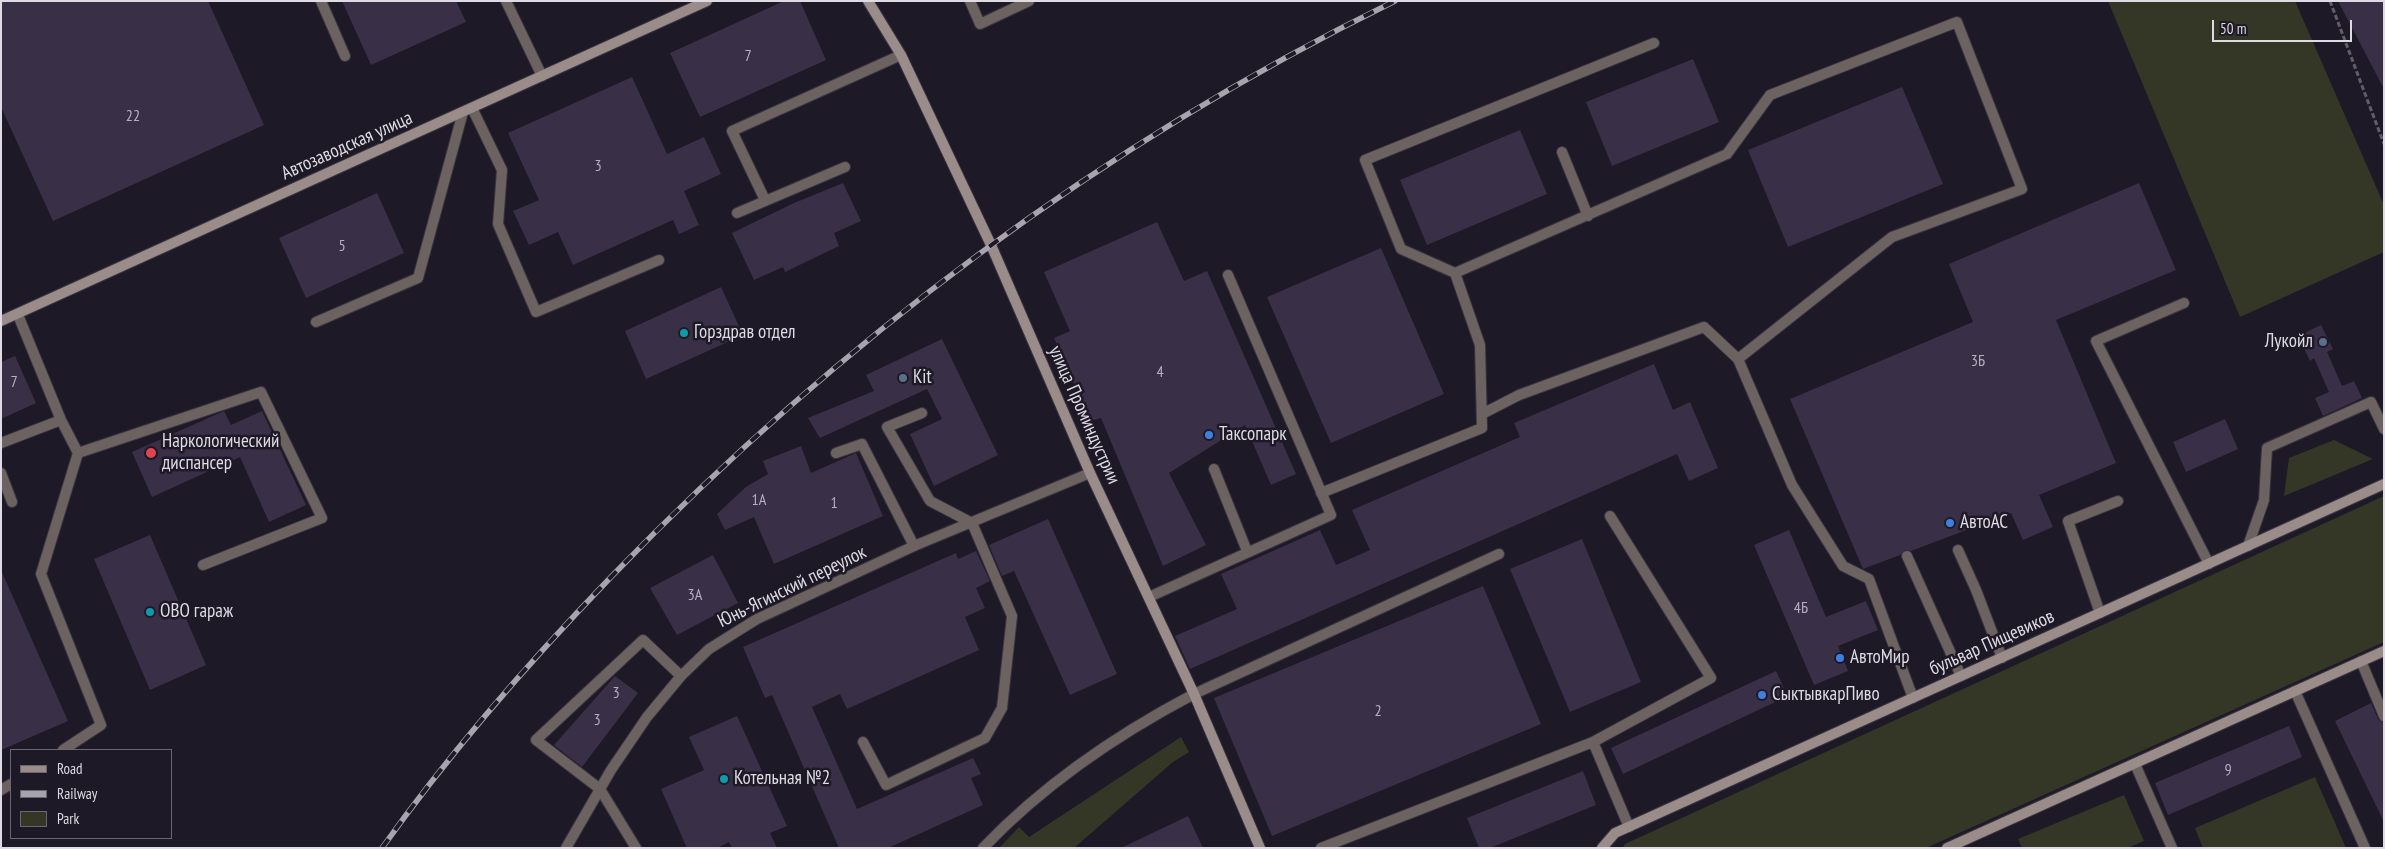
<!DOCTYPE html>
<meta charset="utf-8">
<style>
body{margin:0}
#map{position:relative;width:2385px;height:849px;overflow:hidden;background:#1e1926;font-family:"PT Sans Narrow",sans-serif}
canvas{display:block}
.frame{position:absolute;inset:0;border:2px solid #dedbe4;pointer-events:none}
.legend{position:absolute;left:10px;top:749px;width:162px;height:90px;box-sizing:border-box;background:#1e1926;border:1px solid #6b6772;margin:0;padding:6px 9px;list-style:none;font-size:15px;color:#dedbe4}
.legend li{display:flex;align-items:center;gap:10px;height:25px}
.legend b{width:25px;border:1px solid #6b6772}
.scale{position:absolute;left:2212px;top:20px;width:140px;height:22px;box-sizing:border-box;border:2px solid #dedbe4;border-top:0;padding-left:6px;font-size:15px;line-height:18px;white-space:nowrap;color:#dedbe4;-webkit-text-stroke:4px #1e1926;paint-order:stroke}
</style>
<div id="map">
<canvas width="2385" height="849"></canvas>
<div class="frame"></div>
<ul class="legend">
<li><b style="height:6px;background:#9a8c89"></b>Road</li>
<li><b style="height:6px;background:#a8a4ae"></b>Railway</li>
<li><b style="height:14px;background:#343726"></b>Park</li>
</ul>
<div class="scale">50 m</div>
</div>
<script>
const g = document.querySelector('canvas').getContext('2d');
g.lineJoin = 'round';
function fill(path, color) { g.fillStyle = color; g.fill(path, 'evenodd'); }
function strokePath(path, color, width, dash) { g.strokeStyle = color; g.lineWidth = width; g.lineCap = dash ? 'butt' : 'round'; g.setLineDash(dash || []); g.stroke(path); }
function label(font, color, halo, rows, align = 'center') {
  g.font = font + ' "PT Sans Narrow",sans-serif'; g.lineWidth = 5; g.setLineDash([]); g.textBaseline = 'middle'; g.strokeStyle = halo; g.fillStyle = color; for (const [text, x, y, turn = 0] of rows) {
    g.save(); g.translate(x, y); g.rotate((+turn || 0) * Math.PI / 180); g.textAlign = isNaN(turn) ? turn : align; if (halo) g.strokeText(text, 0, 0); g.fillText(text, 0, 0); g.restore();
  }
}
fill(new Path2D(`
 M2108,1H2295L2384,205V252L2240,317Z
 M2334,440L2373,459L2284,496L2289,458Z
 M2384,496V642L1926,848H1623L1625,844Z
 M1181,737L1189,752L1173,762L1074,848H999L1019,827L1029,837Z
 M2315,777L2346,848H2203L2195,828Z
 M2124,795L2144,841L2128,848H2022L2018,839Z`), '#343726');
fill(new Path2D(`
 M1,1H208L264,125L53,221L1,107Z
 M342,1H456L466,22L371,65Z
 M784,1H800L826,60L700,117L670,53Z
 M2338,1H2384V89Z
 M1693,59L1719,122L1612,166L1586,102Z
 M632,77L667,154L704,137L721,174L684,191L699,225L679,234L673,220L573,265L558,232L529,245L513,211L539,200L508,133Z
 M1902,87L1943,184L1788,247L1748,150Z
 M1520,130L1547,194L1427,245L1400,180Z
 M843,183L861,221L834,233L839,246L785,272L783,267L754,280L732,233L794,203Z
 M2139,183L2176,270L2056,320L2116,463L2039,495L2053,527L2023,540L2011,513L1911,551L1905,550L1900,555L1863,569L1790,399L1973,322L1949,264Z
 M377,193L404,253L306,298L279,238Z
 M1157,222L1184,281L1207,271L1296,474L1271,485L1245,425L1169,473L1206,545L1163,566L1101,418L1090,421L1054,338L1070,331L1044,272Z
 M1381,248L1444,394L1331,443L1267,297Z
 M721,287L743,335L646,379L625,331Z
 M2321,325L2333,349L2327,352L2342,386L2354,381L2362,398L2323,416L2315,398L2329,392L2314,358L2310,361L2298,336Z
 M942,339L998,455L934,486L910,434L942,419L927,389L820,438L808,418L874,391L866,375Z
 M15,356L36,403L1,419V362Z
 M1654,364L1673,410L1690,402L1718,468L1689,481L1677,454L1190,669L1175,636L1237,609L1221,574L1320,530L1336,565L1370,550L1352,510L1520,437L1514,423Z
 M224,411L231,425L262,411L306,505L269,522L240,457L152,497L132,452Z
 M2225,419L2238,449L2186,472L2173,442Z
 M801,446L811,473L856,453L883,516L774,564L754,517L725,530L717,514L746,487L768,474L763,461Z
 M1048,519L1117,674L1070,695L1014,571L1002,576L989,545Z
 M1789,530L1826,617L1866,601L1878,630L1838,646L1848,671L1814,685L1754,545Z
 M150,535L206,665L150,690L94,559Z
 M1582,539L1641,682L1570,712L1510,569Z
 M976,551L990,581L976,588L985,608L965,617L979,650L847,709L840,694L812,707L857,809L973,758L981,774L971,778L983,805L888,848H839L772,695L765,698L743,647L956,553L958,559Z
 M713,555L738,603L677,635L650,588Z
 M1,570L68,721L1,750Z
 M1483,586L1541,724L1272,836L1214,698Z
 M1776,671L1788,696L1623,774L1611,748Z
 M615,676L638,693L582,767L554,745Z
 M2371,703L2378,719L2384,723V822L2335,721Z
 M737,716L787,826L770,833L777,848H732L729,842L717,848H687L661,789L704,770L689,737Z
 M2289,726L2302,757L2168,815L2155,783Z
 M1583,771L1596,805L1490,848H1479L1467,818Z
 M1188,816L1203,848H1121Z`), '#392f47');
const lane = new Path2D(`
 M321,1L345,56
 M506,1L542,76
 M970,1L980,24L1029,1
 M472,108L502,170L498,224L536,312L659,260
 M1562,152L1588,216
 M765,200L732,131L901,55
 M737,213L845,167
 M1455,273L1401,249L1365,160L1654,43
 M2184,303L2096,341L2209,564
 M18,315L61,420L78,453L261,392L322,518L203,565
 M316,322L418,278L463,112
 M1482,414L1519,395L1704,327L1738,359
 M1,443L61,420
 M836,453L862,444L914,546
 M1214,469L1247,551
 M1,473L12,502
 M1321,493L1482,428L1480,345L1455,273L1727,154L1770,95L1957,22L2022,189L1892,237L1738,359L1792,485L1843,566L1869,579L1913,698
 M1610,516L1711,678L1593,742L1629,827
 M2248,546L2264,500L2267,448L2371,402L2384,429
 M1958,550L1976,590L2002,658
 M1907,556L1961,676
 M1149,597L1331,515L1228,275
 M2100,613L2068,521L2118,501
 M2361,661L2384,716
 M863,742L886,785L985,738L1002,708L1012,616L972,523L930,501L887,427L922,413
 M63,750L101,725L41,574L78,453
 M2135,764L2172,848
 M1,790L11,784
 M636,848L600,789L536,740L643,640L681,676
 M983,848C1044,784 1116,735 1194,694L1499,554
 M1321,848L1593,742`);
const street = new Path2D(`
 M2295,691L2365,848
 M566,848L611,770L647,717L681,676L709,649L757,619L914,546L1090,473`);
const secondary = new Path2D(`
 M868,1L901,55L991,245L1090,473L1194,694L1260,848
 M1,321L707,1
 M1602,848L1615,833L2384,484
 M1947,848L2384,651`);
strokePath(lane, '#393441', 12);
strokePath(street, '#393441', 12);
strokePath(secondary, '#393441', 12);
strokePath(new Path2D(`
 M2330,1L2384,144`), '#615d69', 3, [5, 2.5]);
strokePath(lane, '#6c6361', 10);
strokePath(street, '#6c6361', 10);
strokePath(secondary, '#9a8c89', 10);
const rail = new Path2D(`
 M382,848C451,751 529,662 611,577C837,343 1102,144 1395,1`);
strokePath(rail, '#a8a4ae', 5.5);
strokePath(rail, '#1e1926', 4, [11]);
for (const [x, y, r, color] of [
 [684,333,5,"#0f9aa8"],
 [2323,342,5,"#5c6f8a"],
 [903,378,5,"#5c6f8a"],
 [1209,435,5,"#3f7fe0"],
 [151,453,6,"#e0444e"],
 [1950,523,5,"#3f7fe0"],
 [150,612,5,"#0f9aa8"],
 [1840,658,5,"#3f7fe0"],
 [1762,695,5,"#3f7fe0"],
 [724,779,5,"#0f9aa8"]
]) { const dot = new Path2D(); dot.arc(x, y, r, 0, 2 * Math.PI); g.fillStyle = color; g.fill(dot); strokePath(dot, '#1e1926', 2); }
label('16px', '#b5b0bd', null, [
 ["7",748,56],
 ["22",133,116],
 ["3",598,166],
 ["5",342,246],
 ["3Б",1978,361],
 ["4",1160,372],
 ["7",14,382],
 ["1А",759,500],
 ["1",834,503],
 ["3А",695,595],
 ["4Б",1801,608],
 ["3",616,693],
 ["2",1378,711],
 ["3",597,720],
 ["9",2228,770]
]);
label('19px', '#dedbe4', '#1e1926', [
 ["Автозаводская улица",347,146,-24],
 ["улица Проминдустрии",1084,415,66],
 ["Юнь-Ягинский переулок",792,587,-26],
 ["бульвар Пищевиков",1992,643,-24]
]);
label('19px', '#dedbe4', '#1e1926', [
 ["Горздрав отдел",694,333],
 ["Лукойл",2313,342,"right"],
 ["Kit",913,378],
 ["Таксопарк",1219,435],
 ["Наркологический",162,442],
 ["диспансер",162,464],
 ["АвтоАС",1960,523],
 ["ОВО гараж",160,612],
 ["АвтоМир",1850,658],
 ["СыктывкарПиво",1772,695],
 ["Котельная №2",734,779]
], 'left');
</script>
